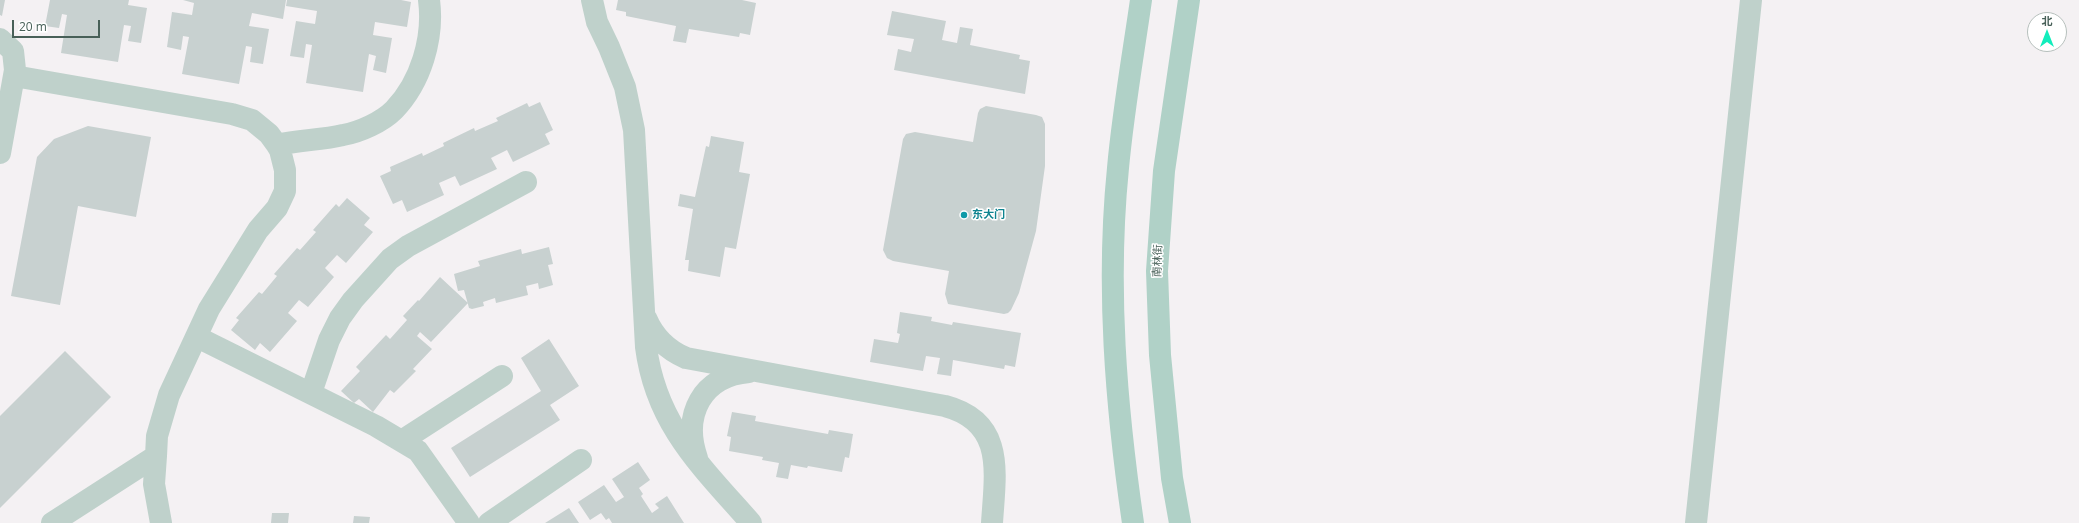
<!DOCTYPE html>
<meta charset="utf-8">
<style>
body{margin:0}
#map{position:relative;width:2079px;height:523px;overflow:hidden;background:#f4f1f3;font-family:"Open Sans","Noto Sans SC",sans-serif}
canvas{display:block}
.north{position:absolute;left:2027px;top:12px;width:40px;height:40px;box-sizing:border-box;background:#fff;border:1px solid #b6bfbc;border-radius:50%;rotate:0deg;font-size:11px;font-weight:700;line-height:16px;text-align:center;color:#486058}
.north::after{content:'';display:block;margin:auto;width:14px;height:18px;background:#12edbc;clip-path:polygon(50% 0,100% 100%,50% 72%,0 100%)}
.scale{position:absolute;left:12px;top:20px;width:88px;height:18px;box-sizing:border-box;border:2px solid #486058;border-top:0;padding-left:5px;font-size:12px;line-height:14px;white-space:nowrap;color:#486058;-webkit-text-stroke:3px #fff;paint-order:stroke}
</style>
<div id="map">
<canvas width="2079" height="523"></canvas>
<div class="north">北</div>
<div class="scale">20 m</div>
</div>
<script>
const g = document.querySelector('canvas').getContext('2d');
g.lineJoin = 'round';
function fill(path, color) { g.fillStyle = color; g.fill(path, 'evenodd'); }
function strokePath(path, color, width, dash) { g.strokeStyle = color; g.lineWidth = width; g.lineCap = dash ? 'butt' : 'round'; g.setLineDash(dash || []); g.stroke(path); }
function label(font, color, halo, rows, align = 'center') {
  g.font = font + ' "Open Sans","Noto Sans SC",sans-serif'; g.lineWidth = 3; g.setLineDash([]); g.textBaseline = 'middle'; g.strokeStyle = halo; g.fillStyle = color; for (const [text, x, y, turn = 0] of rows) {
    g.save(); g.translate(x, y); g.rotate((+turn || 0) * Math.PI / 180); g.textAlign = isNaN(turn) ? turn : align; if (halo) g.strokeText(text, 0, 0); g.fillText(text, 0, 0); g.restore();
  }
}
fill(new Path2D(`
 M0,0H5L2,16L0,15Z
 M50,0H129L128,5L147,8L141,43L128,41L131,26L124,25L118,62L61,53L67,15L62,14L59,28L45,26Z
 M183,0H286L283,19L252,13L249,26L269,29L263,64L250,62L252,47L246,46L239,84L182,74L189,37L183,36L181,50L167,47L172,12L192,15L194,3Z
 M287,0H401L411,2L407,27L375,22L373,35L392,38L386,73L373,70L376,56L369,54L363,92L306,83L312,45L306,44L304,58L290,56L296,21L315,24L317,11L286,6Z
 M618,0H742L756,3L750,35L740,33L739,37L689,29L686,43L673,41L676,26L626,16V12L616,10Z
 M892,11L946,21L942,40L957,43L960,27L973,29L970,45L1020,55L1019,59L1030,61L1025,94L894,70L898,49L911,52L914,39L887,35Z
 M540,102L553,130L545,134L550,144L513,162L507,150L491,158L497,169L460,186L455,176L439,183L444,195L407,212L402,200L393,204L380,176L391,171L390,167L422,153L423,156L444,146L443,143L474,128L475,131L498,121L496,118L527,103L529,107Z
 M986,106L1036,115L1042,117L1045,124V166L1036,231L1019,293L1011,310L1008,313L1004,314L948,304L945,294L949,271L893,261L887,258L883,250L903,139L906,134L915,132L973,142L978,113L980,109Z
 M88,126L151,137L136,217L78,206L60,305L11,296L37,157L54,139Z
 M711,136L744,142L739,172L750,174L736,249L725,247L720,277L688,271L689,260H685L693,209L678,206L680,194L695,197L706,146L709,147Z
 M347,198L370,218L364,225L373,232L346,263L337,255L325,268L334,277L308,307L299,300L288,313L297,321L270,352L260,343L255,350L231,330L239,320L236,318L259,292L262,294L277,276L274,274L297,248L300,250L316,232L313,230L336,204L339,207Z
 M549,247L553,264L548,265L553,285L539,289L538,283L526,286L528,295L496,303L495,298L483,302L484,306L472,309L469,308L464,290L458,291L454,274L480,266L478,261L521,249L522,254Z
 M440,277L468,303L431,342L420,332L417,336L432,349L413,369L416,371L394,393L390,390L373,412L359,399L354,403L341,391L360,371L356,367L386,335L390,339L407,320L403,316L418,300L419,301Z
 M900,312L932,317L931,321L952,325L953,322L1021,333L1015,367L1005,365L1004,369L953,360L951,376L937,374L940,358L926,356L923,371L870,362L874,339L898,343L900,334L897,333Z
 M549,339L579,386L550,405L560,420L470,477L451,448L541,391L521,358Z
 M65,351L111,397L0,508V416Z
 M732,412L756,416L755,421L828,434L829,430L853,434L849,458L845,457L842,472L808,466L807,468L791,465L788,479L776,477L779,463L762,460L763,457L729,451L731,437L727,436Z
 M638,462L650,480L639,488L643,494L641,496L652,513L659,508L655,504L667,496L684,523H612L609,518L606,520L601,513L590,520L578,502L604,485L616,502L624,497L612,479Z
 M569,508L579,523H545Z
 M272,513H289L288,523H271Z
 M354,516L370,517L369,523H353Z`), '#c8d1d0');
strokePath(new Path2D(`
 M592,0L597,22L609,47L625,87L634,130L646,347C656,425 702,467 751,523
 M0,39L13,51L15,70L0,153
 M14,76L232,114L252,120L269,134L277,145L280,150L285,170V191L277,208L258,230L209,309L169,395L157,436L156,456L154,484L161,523
 M277,145C299,140 322,140 343,135C360,132 382,122 394,110C421,82 434,38 429,0
 M646,318C654,337 667,350 686,358L945,406C1006,422 995,474 992,523
 M197,337L376,426L418,451L469,523
 M311,393L329,340L340,318L353,300L390,259L408,246L526,182
 M403,440L502,376
 M697,458C682,415 702,376 749,372
 M52,523L156,456
 M489,523L581,460
 M1696,523L1751,0`), '#bfd1cb', 22);
strokePath(new Path2D(`
 M1133,523C1116,406 1106,286 1118,168C1123,112 1133,56 1141,0
 M1180,523L1172,478L1160,355L1157,271L1164,171L1189,0`), '#b0d1c7', 22);
for (const [x, y, r, color] of [
 [964,215,4,"#0f9aa8"]
]) { const dot = new Path2D(); dot.arc(x, y, r, 0, 2 * Math.PI); g.fillStyle = color; g.fill(dot); strokePath(dot, '#fff', 1.5); }
label('bold 11px', '#0d838f', '#fff', [
 ["东大门",972,215]
], 'left');
label('11px', '#486058', '#fff', [
 ["南林街",1158,261,-88]
]);
</script>
